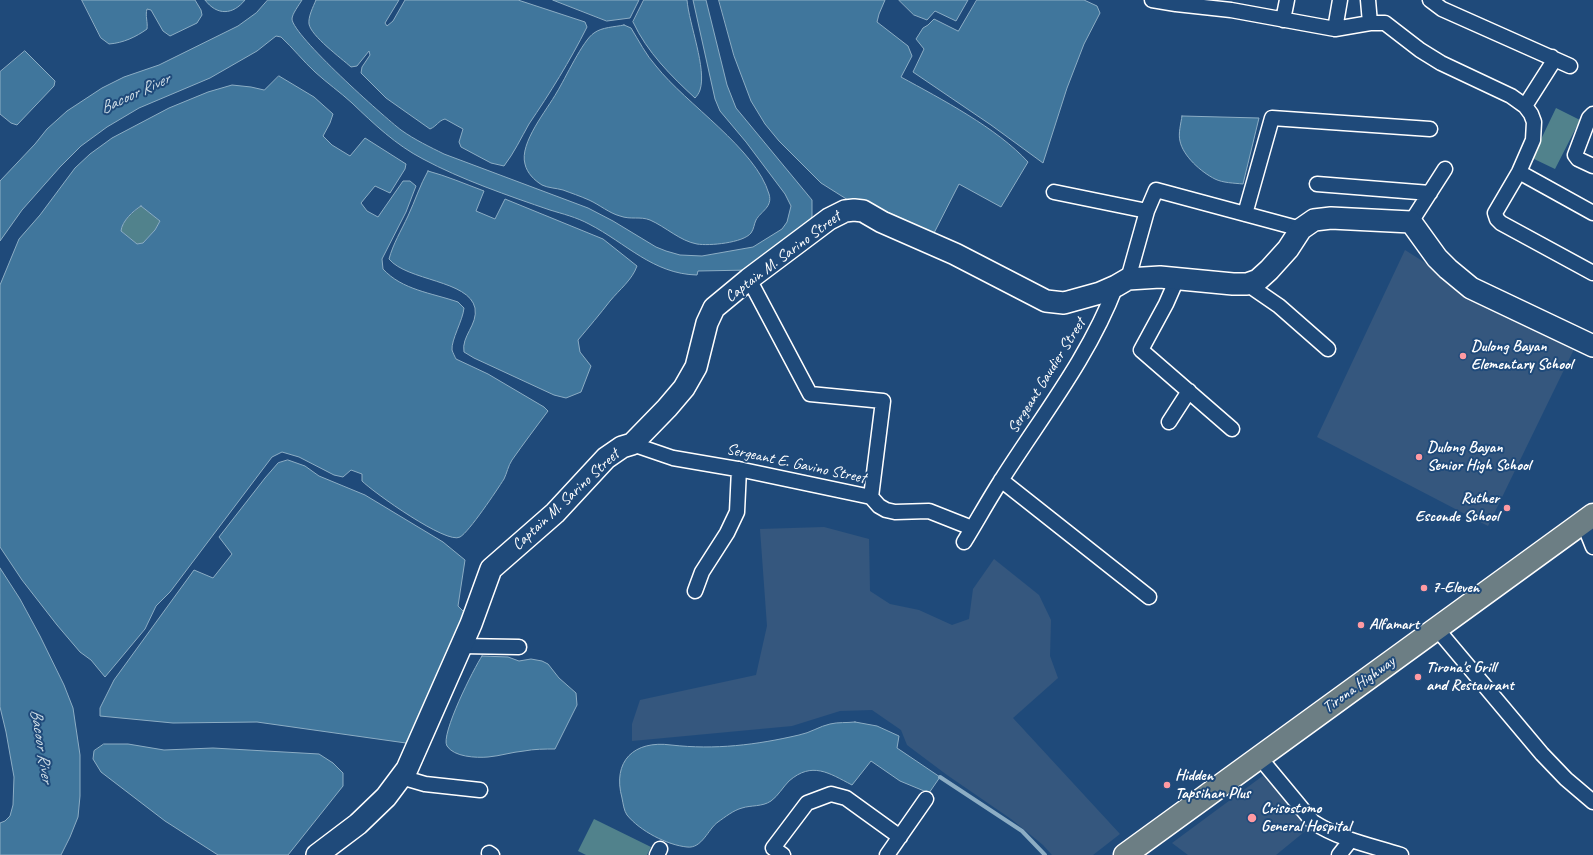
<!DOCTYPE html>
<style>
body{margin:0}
canvas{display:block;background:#1f4a7a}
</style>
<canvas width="1593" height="855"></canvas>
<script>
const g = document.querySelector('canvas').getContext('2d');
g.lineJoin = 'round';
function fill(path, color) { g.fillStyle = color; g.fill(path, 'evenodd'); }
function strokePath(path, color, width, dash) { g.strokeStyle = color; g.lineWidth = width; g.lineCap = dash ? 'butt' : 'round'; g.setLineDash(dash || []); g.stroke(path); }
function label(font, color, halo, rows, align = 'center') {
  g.font = font + ' Caveat,sans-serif'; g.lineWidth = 4; g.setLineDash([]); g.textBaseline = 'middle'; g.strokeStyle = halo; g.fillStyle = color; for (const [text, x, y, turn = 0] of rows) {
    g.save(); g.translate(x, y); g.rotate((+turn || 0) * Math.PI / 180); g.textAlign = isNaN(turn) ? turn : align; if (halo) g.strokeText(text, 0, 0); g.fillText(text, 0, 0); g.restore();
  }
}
fill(new Path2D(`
 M1405,250L1481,298L1577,343L1488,526L1317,437Z
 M824,527L869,539L870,591L890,604L919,610L952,625L969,619L973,589L994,559L1039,595L1051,620L1050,656L1058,678L1013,718L1120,834L1093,855H1052L1043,845L1011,819L947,775L907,745L901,730L872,710L840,711L792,726L632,741V724L640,700L756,675L767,626L760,529Z
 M1264,775L1309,828L1276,855H1188L1172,843Z`), '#35577e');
fill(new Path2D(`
 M1556,108L1580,120L1555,169L1532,158Z
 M141,206L160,221L155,230L143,243L137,244L121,231C122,221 133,212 141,206Z
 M594,819L651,847L647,855H586L578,851Z`), '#51828c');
const water = new Path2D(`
 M82,0H195L201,10L202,15L197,23L170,36L163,31L151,10L147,9C145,16 148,22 147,29C136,37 123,43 109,44L101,38Z
 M205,0H245C233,15 217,16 205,0Z
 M268,0H302C299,5 292,14 292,19C293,36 384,117 401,130C415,140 430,147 444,154L588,208L613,221L656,247L666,251L680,255L702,256L753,247L782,229L787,222L791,206L785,194L746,142L720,111L715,99L693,0H706L727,85L736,108L812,200V216L808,225L751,270L698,271L697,275C653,274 626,243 589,224C576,217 563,214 550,210C509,196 460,179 423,159C396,145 374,124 352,103C340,92 327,83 315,72C303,61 293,48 281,37L276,36L257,51L210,78L139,108L107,127L81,146L60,167L22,210L0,241V181L35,144L47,129L67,111L102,88L124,77L159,65L238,26L256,13Z
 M316,0H399L385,23L387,26L393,21L405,0H518L585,22L587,27C570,61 550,93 529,124C521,138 514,153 504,166L491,163L461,147L459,142L463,129L445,119C438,121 437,126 430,129L386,98L361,73L362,67L370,55L369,51L357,66L351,67C341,58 311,36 309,24C308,17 313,7 316,0Z
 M553,0H639L630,18L607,21Z
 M644,0H687C689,24 707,69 700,90C699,93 697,96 695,98C671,76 647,52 633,22Z
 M719,0H885L879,14L877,22L908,46L912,56L901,77C941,99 997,128 1028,162L1001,207L959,184L934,233L883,210L848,200L821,183L779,141L765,124L751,101L734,56Z
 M899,0H968L956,21L935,11L927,20L914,15Z
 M977,0H1084L1097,6L1100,13L1084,44L1067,88L1043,163L991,125L913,72L924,49L916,39L923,28L928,25L934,19L958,31Z
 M624,25L631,28C639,41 646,55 656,66C686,104 756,149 769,194C773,207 761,211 756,220C754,224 754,229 751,233C743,243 709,246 697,244C680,241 666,227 650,220C640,216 631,220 620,216C609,213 600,205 589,200C580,196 571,193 563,190C556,188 548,188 542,185C534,180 527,173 525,164C519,143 547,110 557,92C565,79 583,40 594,33C602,27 615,27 624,25Z
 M25,51L55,81L54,86L17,125L11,123L0,114V72Z
 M279,76L314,97L333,114L330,123L323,136L332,145L350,156L365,138L406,164L405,169L390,193L375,186L361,203L367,211L378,217L403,181H410L416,186L406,212L382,259L383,269C402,290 432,293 458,302L464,308C463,320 451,340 452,350C453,353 455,357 456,359L488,374L544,407L548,411C536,427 524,443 512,460C508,466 507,473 504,479C497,490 469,532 460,537C447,545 373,492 362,481V474L351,470L343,477L334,475L299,457L282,452L272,457L170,592L156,606L145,629L105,677L91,660L80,652L57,625L22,580L0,547V285L19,239L40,215L75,168L90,154L112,138L169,108L208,92L232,85L251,87L264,90ZM141,206L160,221L155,230L143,243L137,244L121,231C122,221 133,211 141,206Z
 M1182,116L1259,118L1243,184C1234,183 1223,183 1215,179C1201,172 1183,156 1180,141C1178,134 1181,123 1182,116Z
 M428,171C447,176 465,184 484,191L476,211L495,219L505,199L603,239L637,266C632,280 620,289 610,301C600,314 589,327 578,340L580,352L591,366L581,392L566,398L554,395L474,358L464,352C461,336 478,325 475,308C469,280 407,281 389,259C393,244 401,231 408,216C415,201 420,185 428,171Z
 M288,460L305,466L319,476L365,495L443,542L465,560L458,606L466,614L413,744L257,722L173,723L100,716V708L114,680L194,570L213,578L232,554L219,537L265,478L278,463Z
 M0,568L20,599L40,636L64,685L73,708L80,755V796L78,817L70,837L61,855H0V823L5,821L10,816L13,805L14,777L6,732L0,707Z
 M482,656L508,657L519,661L531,659L542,661L548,664L559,678L576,693L577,705L555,749C545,749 534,749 524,751C512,752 500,756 488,757C476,758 454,757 447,746C440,735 474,668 482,656Z
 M855,722L877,726L899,736L897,748L940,777L929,793L900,781L871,761L852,785C829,773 812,761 789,781C783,787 778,796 771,801C762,807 751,805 742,808C734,810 725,817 718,822C708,829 702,849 687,847C667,845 640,831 627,815C624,811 623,803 622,798C612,761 634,740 671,745C715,750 756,745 799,735C810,733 820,726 830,724C838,722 847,723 855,722Z
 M104,744H128L164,750L213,748L319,754L333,763L343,773V786L288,855H218L165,821L101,772L93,759L94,751Z`);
fill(water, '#40769c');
strokePath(water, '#8cadc4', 1);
strokePath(new Path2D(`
 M940,777L1022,831L1045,855`), '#8cadc4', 4);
const street = new Path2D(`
 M1152,0L1176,4L1231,10L1335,29L1370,23H1385L1420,50L1441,63L1511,96L1525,106L1531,114L1534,122L1533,140L1519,172L1495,213L1497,219L1501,223L1593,273
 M1368,0L1370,23
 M1430,0L1442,9L1570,66
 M1283,20L1287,0
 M1335,29L1340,0
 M1525,106L1553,62L1552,57
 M1593,114L1589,118L1575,155L1578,159L1593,166
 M1519,172L1593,213
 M1317,184L1430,193
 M1054,192L1147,211
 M1245,214L1272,118L1430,129
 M1411,222L1445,169
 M1128,279L1147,211L1156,190L1301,229
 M1177,279L1166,304L1141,350L1232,429
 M1247,284L1279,306L1328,349
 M1169,422L1189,391
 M632,444L673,458L743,470L871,497L883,401L810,394L749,279
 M1001,480L1149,597
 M871,497L879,506L886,510L895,512L929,511L972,528
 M1583,522L1593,547
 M964,542C977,521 989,499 1002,479C1042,416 1089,357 1116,286
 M695,591L702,572L727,533L737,512L739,469
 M1437,629L1542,754L1566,779L1593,802
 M461,646L519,647
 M1260,758L1313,822C1341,840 1370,845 1401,855
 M401,777L425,784L480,790
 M489,853L492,855
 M657,855L660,849
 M783,855L773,848L807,803L831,794L846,798L900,837
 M887,855L926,799
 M1339,855L1350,841`);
const secondary = new Path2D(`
 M317,855L358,824L386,797L407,769L471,624L491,569L555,513L606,458L622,447L632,444L667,408L684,388L696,367L707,323L714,308L749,279L829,219L845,211L854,210L863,211L882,222L955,254L1046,301L1064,303L1100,293L1116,286L1128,279L1160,277L1233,284H1247L1258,280L1269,270L1288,249L1301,229L1314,220L1331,218L1411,222L1437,258L1448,269L1471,288L1593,346`);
const primary = new Path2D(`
 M1125,855L1593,515`);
strokePath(street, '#fff', 17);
strokePath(secondary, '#fff', 24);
strokePath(primary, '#fff', 25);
strokePath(street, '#1f4a7a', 14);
strokePath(secondary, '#1f4a7a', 21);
strokePath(primary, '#6c7e84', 22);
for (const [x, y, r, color] of [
 [1463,356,4,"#ff9aa2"],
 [1419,457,4,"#ff9aa2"],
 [1507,508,4,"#ff9aa2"],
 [1424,588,4,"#ff9aa2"],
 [1361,625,4,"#ff9aa2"],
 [1418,677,4,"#ff9aa2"],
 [1167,785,4,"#ff9aa2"],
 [1252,818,5,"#ff9aa2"]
]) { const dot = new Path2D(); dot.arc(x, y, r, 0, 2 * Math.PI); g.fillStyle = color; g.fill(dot); strokePath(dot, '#1f4a7a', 1.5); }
label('16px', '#fff', '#1f4a7a', [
 ["Captain M. Sarino Street",783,257,-37],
 ["Sergeant Gaudier Street",1047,376,-58],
 ["Sergeant E. Gavino Street",796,464,12],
 ["Captain M. Sarino Street",566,500,-43],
 ["Tirona Highway",1359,685,-36]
]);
label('bold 16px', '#fff', '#1f4a7a', [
 ["Dulong Bayan",1471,347],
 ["Elementary School",1471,365],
 ["Dulong Bayan",1427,448],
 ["Senior High School",1427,466],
 ["Ruther",1499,499,"right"],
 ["Esconde School",1499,517,"right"],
 ["7-Eleven",1432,588],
 ["Alfamart",1369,625],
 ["Tirona's Grill",1426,668],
 ["and Restaurant",1426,686],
 ["Hidden",1175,776],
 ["Tapsihan Plus",1175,794],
 ["Crisostomo",1261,809],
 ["General Hospital",1261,827]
], 'left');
label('italic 17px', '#cfdde6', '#1f4a7a', [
 ["Bacoor River",135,94,-25],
 ["Bacoor River",41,746,81]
]);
</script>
